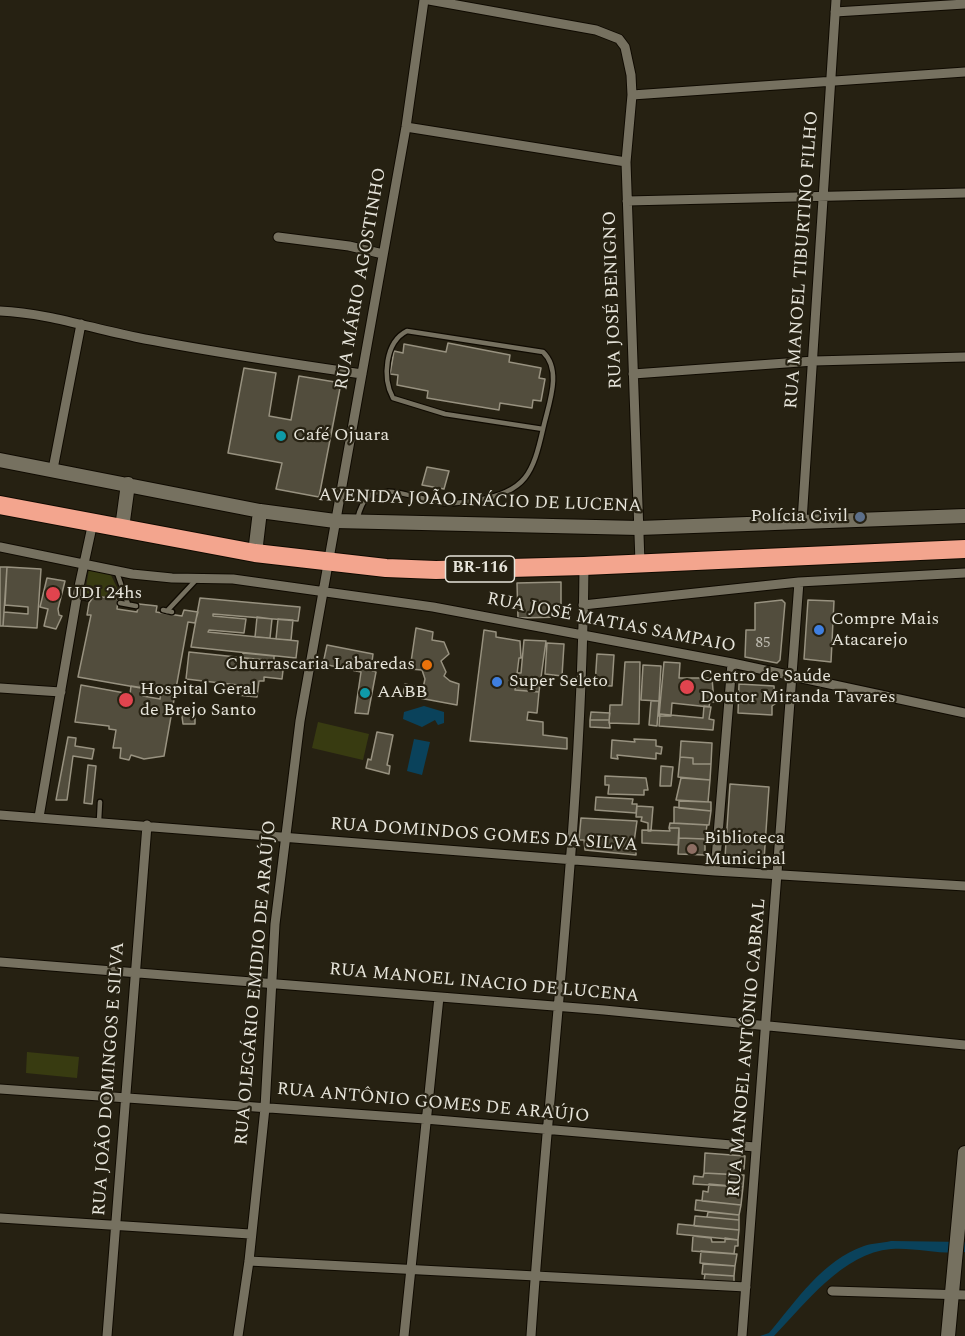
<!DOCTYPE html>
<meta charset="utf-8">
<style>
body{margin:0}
canvas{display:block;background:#262112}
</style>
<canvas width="965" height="1336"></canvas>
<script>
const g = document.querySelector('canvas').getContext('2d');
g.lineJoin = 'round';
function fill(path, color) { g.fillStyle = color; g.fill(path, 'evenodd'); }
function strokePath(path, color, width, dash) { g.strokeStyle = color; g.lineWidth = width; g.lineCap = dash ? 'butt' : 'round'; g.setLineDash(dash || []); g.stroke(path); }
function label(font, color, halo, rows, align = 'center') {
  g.font = font + ' Spectral,serif'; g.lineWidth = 4.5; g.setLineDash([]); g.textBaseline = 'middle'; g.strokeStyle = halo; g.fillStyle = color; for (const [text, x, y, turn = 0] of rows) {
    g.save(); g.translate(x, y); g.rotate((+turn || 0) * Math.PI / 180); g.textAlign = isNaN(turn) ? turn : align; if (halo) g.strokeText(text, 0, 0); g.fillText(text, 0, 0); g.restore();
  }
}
fill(new Path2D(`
 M89,569L110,573L121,596L118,599L85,593Z
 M318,722L369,734L363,760L312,748Z
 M27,1052L79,1057L77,1078L26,1073Z`), '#383b11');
fill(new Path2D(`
 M424,706L444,712V723L438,725L435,720L422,727L403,719L404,712Z
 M414,739L430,742L422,775L407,771Z
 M891,1241L965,1242V1252C941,1255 915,1247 891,1249C843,1253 805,1304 774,1336H760L769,1333C796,1301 823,1260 864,1246C872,1243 883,1243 891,1241Z`), '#0a425b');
const building = new Path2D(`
 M448,343L510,355L509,362L541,368L539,378L545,379L541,401L533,400L532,408L500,403L499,410L427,398L428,391L397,385L398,375L390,374L394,351L403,353L404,344L446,352Z
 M244,368L276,373L269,416L291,420L299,376L341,383L319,497L276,489L282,463L228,453Z
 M427,467L449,471L444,489L422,485Z
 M0,567H7L3,626H0Z
 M7,567L41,569L37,628L3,626L4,612L28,614V607L5,605Z
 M47,578L65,581L58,609L59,615L62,616L56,629L44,626L48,609L40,607Z
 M561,582V617L518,618L517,583Z
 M94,596L118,599L117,609L137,612L139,604L157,606L156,612L182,616L184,610L198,612L195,623L188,622L175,694L78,677L91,615H87L89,603Z
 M200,598L300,607L298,621L213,614V616L246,619L244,633L209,630L208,632L298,641L296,658L191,647Z
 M782,600L785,603L780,660L777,663L745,657L746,630H755V603Z
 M808,600L834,601L831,662L804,659Z
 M257,617L272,619L270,638L255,637Z
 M278,619L293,620L291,640L276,639Z
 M416,628L433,632L432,640L444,642L449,654L441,661L446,672L444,676L450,681L459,684L457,705L403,695L405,684L423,688L425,679L422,670L410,669Z
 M484,630L496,632V637L520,641L521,658H519L515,690L539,692L537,713L528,712L527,720L543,722V735L567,738V749L470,741Z
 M524,640L546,641L539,692L515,690L517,673H521Z
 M547,643L564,644L562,676L545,674Z
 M327,645L373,654L371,670L376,672L368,714L355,713L361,672L323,664Z
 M189,652L284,662L282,679L264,677V681H259L257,697L237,695L238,685L186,679Z
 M243,653L274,656V661L242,658Z
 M597,654L614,655L612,686L595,685Z
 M625,662H640L639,724L609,723L610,705H622Z
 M664,662L680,663L679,678H712L714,702L710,701L709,707L672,703L671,716H659Z
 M643,665L661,666L659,701L641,700Z
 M739,684L774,686L775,704L772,706V715L738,713Z
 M81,685L130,694L131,686L144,688L143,696L160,699L161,691L175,694L164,756L144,759L131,755L129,760L120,758L121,748H113L116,730L109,729V726L75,722Z
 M651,701H659L657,726L649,725Z
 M704,706L711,707L709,719L714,720L713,730L659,726L660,714L703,718Z
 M181,709H201V714H195V724H183Z
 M591,712L610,713L609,720H590Z
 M590,720H609L610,728L590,727Z
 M377,732L393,735L387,765L390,766L389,774L366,768L368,759L371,760Z
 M68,737L76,738L75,746L94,749L92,759L73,756L67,800H56Z
 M634,739L656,740V746L662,747L661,754L656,753V759L617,755L618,759L611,758L612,740L635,742Z
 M681,741L712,743L711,764H693V758L680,757Z
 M680,757L693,758V764H711L710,780L678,777Z
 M88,765L96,766L92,804L84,803Z
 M661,766L673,767L671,786H660Z
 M605,776L646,778L648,790H644V795L608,794L609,785H605Z
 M681,778L710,780L708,802L676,800Z
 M730,784L769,787L764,860L725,857Z
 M596,797L633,799L632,804H637L636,813L595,810Z
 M679,801L711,802V811L679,808Z
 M637,806L653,807L651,831H648V823L641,821L642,817H636Z
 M674,807L711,811L709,825L674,823Z
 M581,818L637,821L633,849L636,850V855L585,850L584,840H579Z
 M670,823L707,825L705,839L679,838V828H669Z
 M669,828H679L678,845L642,843V830L670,831Z
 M679,838L705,839V855L678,854Z
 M705,1153L745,1156L744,1169H739V1175L704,1173Z
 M704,1173L744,1175L743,1187L693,1184L694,1176L703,1177Z
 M709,1184L743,1187L741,1205L702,1201L703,1191L708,1192Z
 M696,1200L741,1205L739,1215L695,1210Z
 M708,1212L739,1215V1220L707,1217Z
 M695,1216L739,1220V1230L694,1226Z
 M678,1224L739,1230L738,1240L677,1234Z
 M693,1236L711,1238L712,1242H725V1238L738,1240V1246H735L734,1254L692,1251Z
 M701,1251L737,1254L735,1266L700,1263Z
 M703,1264L735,1266L734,1276L702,1274Z
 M705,1274L734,1276V1283L704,1281Z`);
fill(building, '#524d3d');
strokePath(building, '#989280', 1.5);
const lane = new Path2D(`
 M407,331L543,352C563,371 548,405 543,429L445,414L393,398C382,378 385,342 407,331Z
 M357,520C359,512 362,501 369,496C383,484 420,499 437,502C450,505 465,502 478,500C526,492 533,473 543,429
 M116,570L128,604
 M77,596L87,598
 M120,603L136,606
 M163,610L172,612
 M167,611L196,580
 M99,821L100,802`);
const street = new Path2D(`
 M429,0L596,30L619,39L625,47L631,75L632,95L626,162L640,563
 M835,12L965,4
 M632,95L965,72
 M406,127L626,162
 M627,201L965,193
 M278,237L349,246L383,254
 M0,311C47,313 90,328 135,337C210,352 286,363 362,374
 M633,374L814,361L965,357
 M53,469L81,324
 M802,521L836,0
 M0,547L132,574L172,578L233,579L433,607L732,663L965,713
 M583,605L799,582L965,573
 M0,688L61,692
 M0,815L715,871L965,886
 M39,817L77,596L93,522
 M715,871L732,663
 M0,962L604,1010L965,1045
 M0,1089L425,1119L755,1147
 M0,1218L250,1234
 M249,1261L746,1287
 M832,1291L965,1295
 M107,1336L147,825
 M238,1336L249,1261L265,1108L275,924L300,721L406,127L424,0
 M404,1336L439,997
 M531,1336C548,1079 582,823 584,566
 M742,1336L799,582`);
const secondary = new Path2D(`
 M0,460L260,511L335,521L639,528L965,516
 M122,528L128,484
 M255,553L260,511
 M948,1336L965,1153`);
const highway = new Path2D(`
 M0,505L255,553L386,568L436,570L584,566L965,549`);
strokePath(lane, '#0f0a01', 7);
strokePath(street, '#0f0a01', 11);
strokePath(secondary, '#0f0a01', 16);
strokePath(highway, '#0f0a01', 20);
strokePath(lane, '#767160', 4.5);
strokePath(street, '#767160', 9);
strokePath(secondary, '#767160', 14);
strokePath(highway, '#f3a58e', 18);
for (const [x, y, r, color] of [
 [281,436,6,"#0f9aa8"],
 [860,517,6,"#5c6f8a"],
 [53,594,8,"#e0444e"],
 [819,630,6,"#3f7fe0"],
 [427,665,6,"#e8710a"],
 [497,682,6,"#3f7fe0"],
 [687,687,8,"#e0444e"],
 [365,693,6,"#0f9aa8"],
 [126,700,8,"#e0444e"],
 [692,849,6,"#8d6e63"]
]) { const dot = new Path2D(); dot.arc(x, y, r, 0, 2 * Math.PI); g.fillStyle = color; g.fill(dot); strokePath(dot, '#262112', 2); }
label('15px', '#c1beb3', null, [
 ["85",763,644]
]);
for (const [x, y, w] of [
 [480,569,69]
]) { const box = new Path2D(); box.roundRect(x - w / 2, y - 13, w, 26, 4.5); g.fillStyle = '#262112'; g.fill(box); strokePath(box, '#e6e4da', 1.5); }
label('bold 16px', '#e6e4da', null, [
 ["BR-116",480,569]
]);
label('18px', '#e6e4da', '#262112', [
 ["RUA MANOEL TIBURTINO FILHO",803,260,-86],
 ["RUA MÁRIO AGOSTINHO",362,279,-80],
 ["RUA JOSÉ BENIGNO",614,300,-92],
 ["AVENIDA JOÃO INÁCIO DE LUCENA",480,502,2],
 ["RUA JOSÉ MATIAS SAMPAIO",611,624,11],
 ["RUA DOMINDOS GOMES DA SILVA",484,836,4],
 ["RUA OLEGÁRIO EMIDIO DE ARAÚJO",257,983,-85],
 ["RUA MANOEL INACIO DE LUCENA",484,984,5],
 ["RUA MANOEL ANTÔNIO CABRAL",748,1048,-85],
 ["RUA JOÃO DOMINGOS E SILVA",110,1079,-86],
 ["RUA ANTÔNIO GOMES DE ARAÚJO",433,1104,5]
]);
label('18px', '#e6e4da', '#262112', [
 ["Café Ojuara",293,436],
 ["Polícia Civil",848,517,"right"],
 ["UDI 24hs",66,594],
 ["Compre Mais",831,620],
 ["Atacarejo",831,641],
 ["Churrascaria Labaredas",415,665,"right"],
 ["Centro de Saúde",700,677],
 ["Doutor Miranda Tavares",700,698],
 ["Super Seleto",509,682],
 ["Hospital Geral",140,690],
 ["de Brejo Santo",140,711],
 ["AABB",377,693],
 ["Biblioteca",704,839],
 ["Municipal",704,860]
], 'left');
</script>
